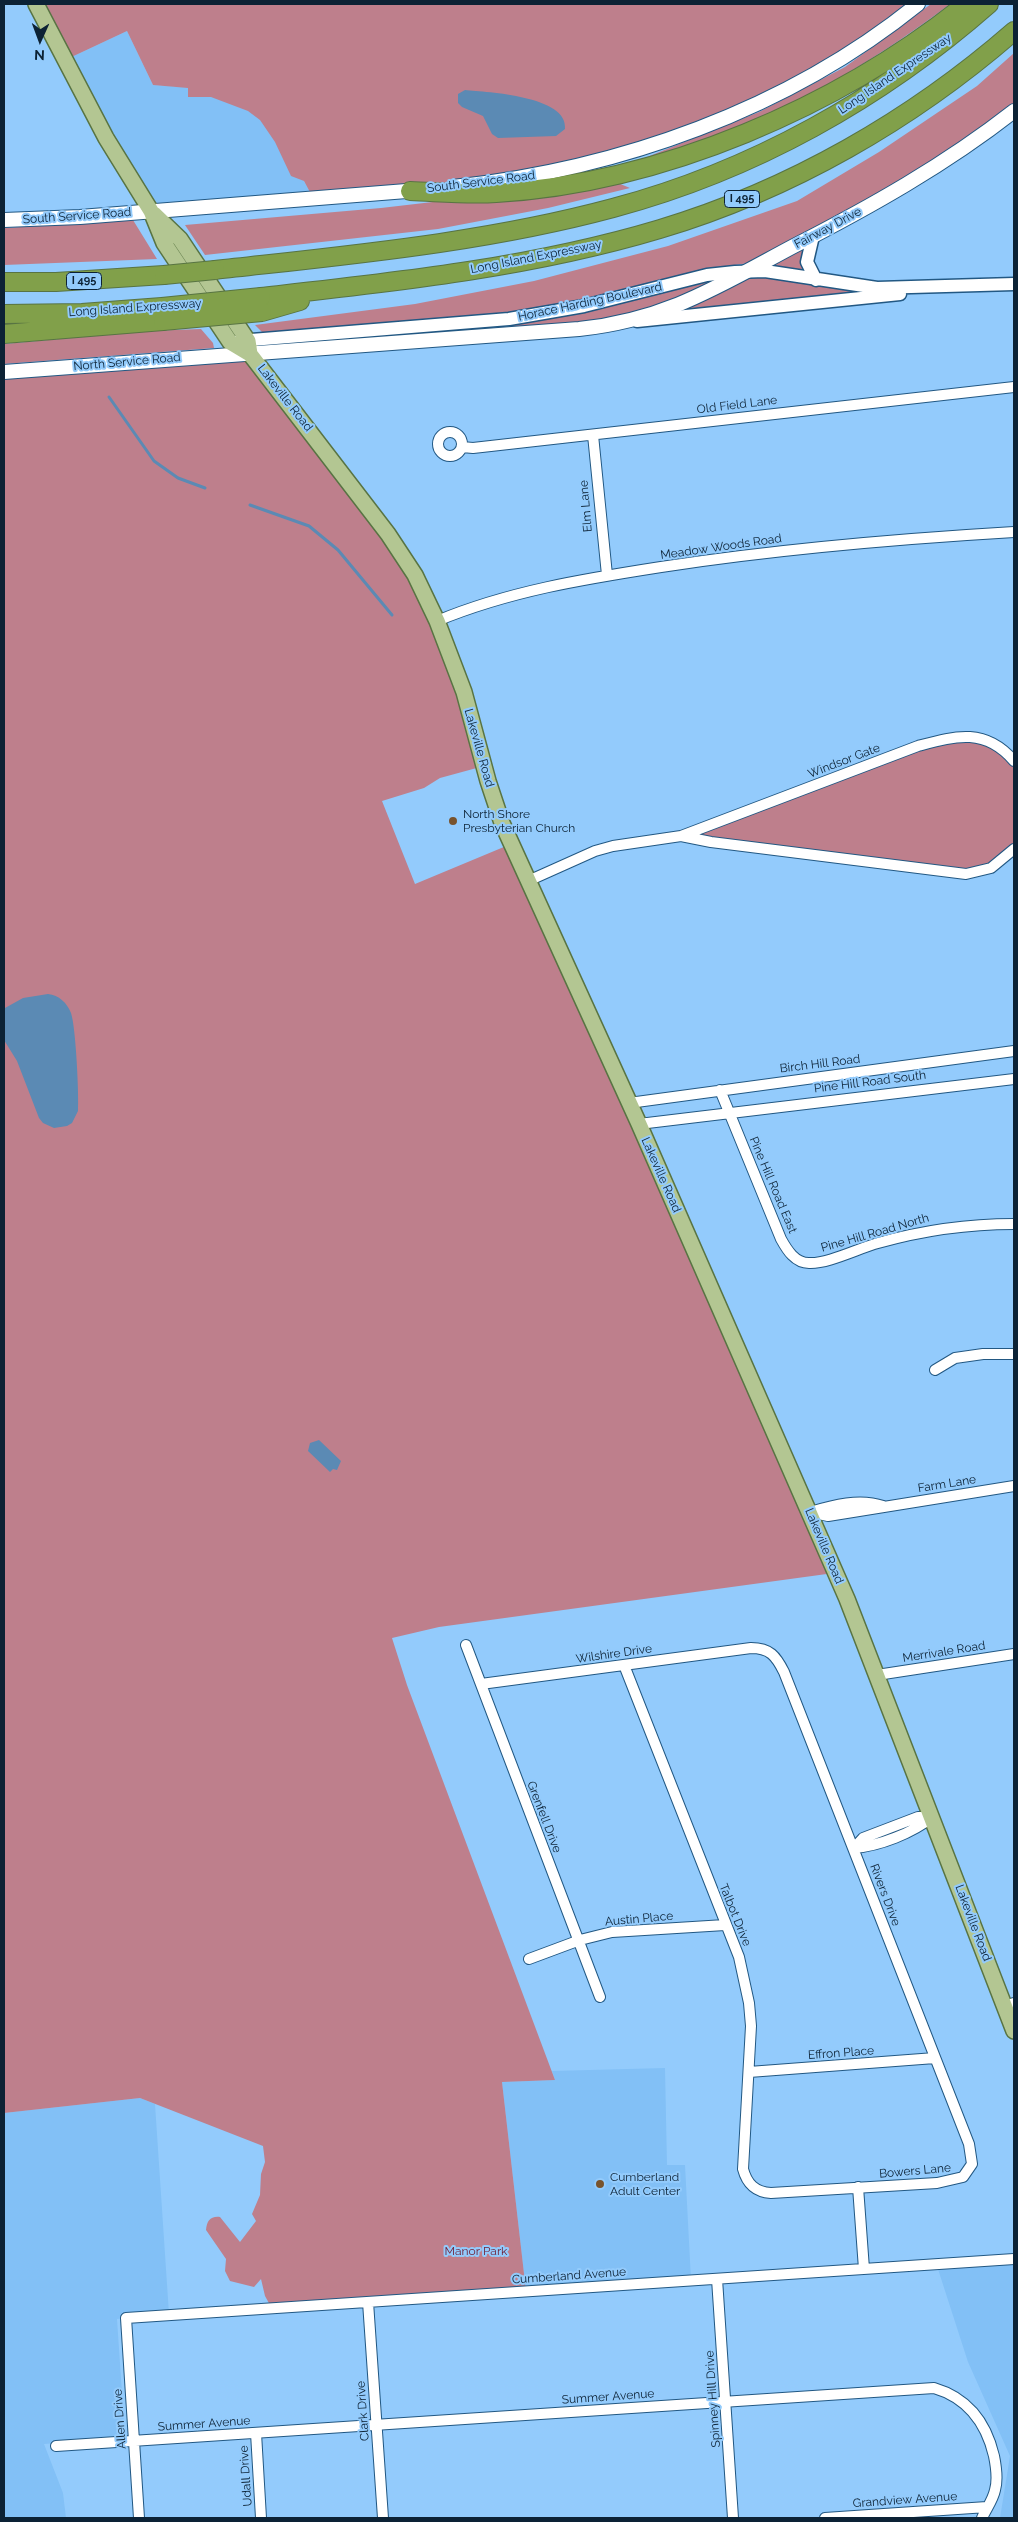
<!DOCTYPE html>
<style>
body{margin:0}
#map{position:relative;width:1018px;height:2522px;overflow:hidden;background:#93cbfc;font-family:Raleway,sans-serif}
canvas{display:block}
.frame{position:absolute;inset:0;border:5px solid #0c2235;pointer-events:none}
.north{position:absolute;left:15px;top:15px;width:50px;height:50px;-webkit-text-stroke:4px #93cbfc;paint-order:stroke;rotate:182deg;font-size:14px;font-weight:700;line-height:20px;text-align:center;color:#0c2235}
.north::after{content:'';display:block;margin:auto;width:18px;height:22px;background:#0c2235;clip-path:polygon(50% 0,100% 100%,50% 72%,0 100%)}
</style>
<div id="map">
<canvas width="1018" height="2522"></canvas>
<div class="frame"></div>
<div class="north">N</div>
</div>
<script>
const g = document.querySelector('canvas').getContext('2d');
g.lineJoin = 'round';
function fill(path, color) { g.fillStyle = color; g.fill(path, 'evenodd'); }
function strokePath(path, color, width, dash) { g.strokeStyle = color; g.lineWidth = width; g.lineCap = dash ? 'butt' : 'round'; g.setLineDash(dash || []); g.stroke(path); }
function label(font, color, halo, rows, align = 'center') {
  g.font = font + ' Raleway,sans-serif'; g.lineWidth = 4; g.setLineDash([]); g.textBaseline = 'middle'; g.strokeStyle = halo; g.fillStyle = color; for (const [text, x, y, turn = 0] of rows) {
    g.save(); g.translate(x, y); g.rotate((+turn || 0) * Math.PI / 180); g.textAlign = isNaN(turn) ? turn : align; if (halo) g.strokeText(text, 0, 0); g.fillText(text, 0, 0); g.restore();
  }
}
fill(new Path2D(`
 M127,31L153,85L198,88L271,120L312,196L148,209L63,61Z
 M665,2068L667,2165H685L691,2280L526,2291L502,2082L555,2080L552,2071Z
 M140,2098L155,2104L169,2314L117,2319L125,2438L44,2444L63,2493L66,2518H4V2113Z
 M1014,2258V2518H1000L1010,2456L968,2362L936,2263Z`), '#82c0f6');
fill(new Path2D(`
 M33,4H914L868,37L732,112L600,158L479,181L312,196L304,181L291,176L275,142L260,120L248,111L211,97H188V88L153,85L127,31L63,61Z
 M931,4H950C886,52 820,93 747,125C714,139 677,148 642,159L759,112L845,67Z
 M1014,53V105L922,169L814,230L749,263L706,269L550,307L490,317L273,332H262L255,325L415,304L534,281L668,246L797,201L879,152L977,86Z
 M613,181L630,188L548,208L438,229L205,255L185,225L381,208Z
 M133,220L157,259L4,265V228Z
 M813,236L809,249L816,280L947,287L510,334L509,319L747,271Z
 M201,329L213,343L214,348L4,364V344L147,331Z
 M250,354L415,575L484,766L440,778L424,788L382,801L415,884L511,844L834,1573L439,1627L392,1638L407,1685L555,2080L502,2082L526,2291L270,2305L265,2296L261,2279L254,2287L230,2281L225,2271L226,2259L206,2230C207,2221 210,2216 220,2217L240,2242L256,2221L252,2214L260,2195L261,2174L265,2162L263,2146L140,2098L4,2113V372Z
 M957,736L987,740L1014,761V849L979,873L681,836Z`), '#be7f8c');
fill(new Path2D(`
 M465,90C487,92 569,96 565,129L556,136L498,138L492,134L483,116L462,107L458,103V94Z
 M48,994C59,995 67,1003 71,1013C76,1028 79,1095 78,1111L72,1123L67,1126L54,1128L43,1123L39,1118L17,1061L4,1040L5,1008L23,998Z
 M319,1440L341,1461L337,1470L333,1469L330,1472L308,1451L310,1443Z`), '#5b8ab4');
strokePath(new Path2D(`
 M109,397L154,461L178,478L205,488
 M250,505L309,526L338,550L392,615`), '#5b8ab4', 3);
const minor = new Path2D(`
 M438 444a12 12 0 1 1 24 0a12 12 0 1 1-24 0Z
 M593,435L607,575
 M462,447L473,448L1014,387
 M437,621C509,591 584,579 661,567C778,549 896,539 1014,532
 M1014,761C985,727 955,736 918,746L681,836L711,842L966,874L991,868L1014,849
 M528,881L595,851L613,846L681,836
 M720,1090L781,1239C787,1250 795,1263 809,1263C828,1264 859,1248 878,1243C924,1230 967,1224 1014,1224
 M629,1103L1014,1051
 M639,1124L1014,1079
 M935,1370L955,1358L983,1354H1014
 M883,1506C860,1498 833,1505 810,1512L828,1516L1014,1486
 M466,1645L600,1997
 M877,1675L1014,1654
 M481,1684L751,1648C770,1648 776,1656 784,1672L969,2144L972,2164L963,2177L937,2183L771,2193C755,2192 747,2184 743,2169L751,2026L749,2003L739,1957L624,1665
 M918,1817H932C913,1833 879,1846 854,1848L863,1838Z
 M529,1959L580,1940L612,1932L725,1925
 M1005,2006L1014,2003
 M749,2072L935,2058
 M858,2187L864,2269
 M717,2279L733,2518
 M368,2302L383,2518
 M256,2433L261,2518
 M56,2446L934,2388C968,2398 986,2422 994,2456C996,2466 998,2480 995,2490C993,2500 986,2509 982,2518
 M139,2518L126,2318L1014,2259
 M825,2518L987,2507`);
const tertiary = new Path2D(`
 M813,236L807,262L816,280
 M637,321L900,294
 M239,341L509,319L584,306L707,275L735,272L765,271L877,288L1014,284`);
const secondary = new Path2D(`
 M453,187C619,169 787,110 918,4
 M4,220L80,217L419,190
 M4,372L579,329C665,320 717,287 792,247C870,207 945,165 1014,111`);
const primary = new Path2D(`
 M36,4L106,138L151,211L164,243L230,342L250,354L388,534L415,575L437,621L464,692L488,781L502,823L639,1124L847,1599L1014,2031
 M154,214L180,239L248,341L250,354`);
const motorway = new Path2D(`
 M410,191C438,192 468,195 496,193C662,183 838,107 966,4
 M215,270C348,255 483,243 613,208C752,171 881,99 989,4
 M4,282H56L164,275
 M261,297C395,282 530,268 660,229C790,190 912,120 1014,31
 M262,312L300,301
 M4,314L82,313L162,307
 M4,334L163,321`);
strokePath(minor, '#225883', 12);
strokePath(tertiary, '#225883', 15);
strokePath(secondary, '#225883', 16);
strokePath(primary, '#587443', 18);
strokePath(motorway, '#587443', 20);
strokePath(minor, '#fff', 10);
strokePath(tertiary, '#fff', 12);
strokePath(secondary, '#fff', 14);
strokePath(primary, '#b3c692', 15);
strokePath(motorway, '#81a04a', 18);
const motorwayBridge = new Path2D(`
 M164,275L215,270
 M162,307L261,297
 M163,321L262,312`);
strokePath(motorwayBridge, '#587443', 20, []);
strokePath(motorwayBridge, '#81a04a', 18);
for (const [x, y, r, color] of [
 [453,821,5,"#78532d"],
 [600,2184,5,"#78532d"]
]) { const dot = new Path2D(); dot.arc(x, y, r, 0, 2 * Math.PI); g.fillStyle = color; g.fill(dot); strokePath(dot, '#93cbfc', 2); }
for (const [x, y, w] of [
 [742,199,35],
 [84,281,35]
]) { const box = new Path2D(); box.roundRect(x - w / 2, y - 8.5, w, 17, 4); g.fillStyle = '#93cbfc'; g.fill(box); strokePath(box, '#0c2235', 1); }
label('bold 11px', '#0c2235', null, [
 ["I 495",742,199],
 ["I 495",84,281]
]);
label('12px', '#0c2235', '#93cbfc', [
 ["Long Island Expressway",895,74,-34],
 ["South Service Road",481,182,-7],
 ["South Service Road",77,216,-4],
 ["Fairway Drive",828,228,-28],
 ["Long Island Expressway",536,257,-11],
 ["Horace Harding Boulevard",590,302,-12],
 ["Long Island Expressway",135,308,-4],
 ["North Service Road",127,362,-5],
 ["Lakeville Road",285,398,52],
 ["Old Field Lane",737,405,-7],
 ["Elm Lane",586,506,-95],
 ["Meadow Woods Road",721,547,-8],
 ["Lakeville Road",479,748,74],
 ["Windsor Gate",844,761,-21],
 ["Birch Hill Road",820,1064,-7],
 ["Pine Hill Road South",870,1082,-7],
 ["Lakeville Road",661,1175,66],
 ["Pine Hill Road East",773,1185,67],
 ["Pine Hill Road North",875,1233,-16],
 ["Farm Lane",947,1484,-9],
 ["Lakeville Road",824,1546,67],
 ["Merrivale Road",944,1652,-9],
 ["Wilshire Drive",614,1654,-8],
 ["Grenfell Drive",544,1817,69],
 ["Rivers Drive",885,1895,69],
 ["Talbot Drive",735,1915,68],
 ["Austin Place",639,1919,-5],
 ["Lakeville Road",973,1923,69],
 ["Effron Place",841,2053,-4],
 ["Bowers Lane",915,2171,-5],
 ["Cumberland Avenue",569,2276,-4],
 ["Summer Avenue",608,2397,-4],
 ["Spinney Hill Drive",713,2399,-94],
 ["Clark Drive",363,2411,-94],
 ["Allen Drive",120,2419,-94],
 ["Summer Avenue",204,2424,-4],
 ["Udall Drive",246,2476,-94],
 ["Grandview Avenue",905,2500,-4]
]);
label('12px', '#0c2235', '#93cbfc', [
 ["North Shore",463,814],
 ["Presbyterian Church",463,828],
 ["Cumberland",610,2177],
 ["Adult Center",610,2191]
], 'left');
label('12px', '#6f2138', '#93cbfc', [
 ["Manor Park",476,2251]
]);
</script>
